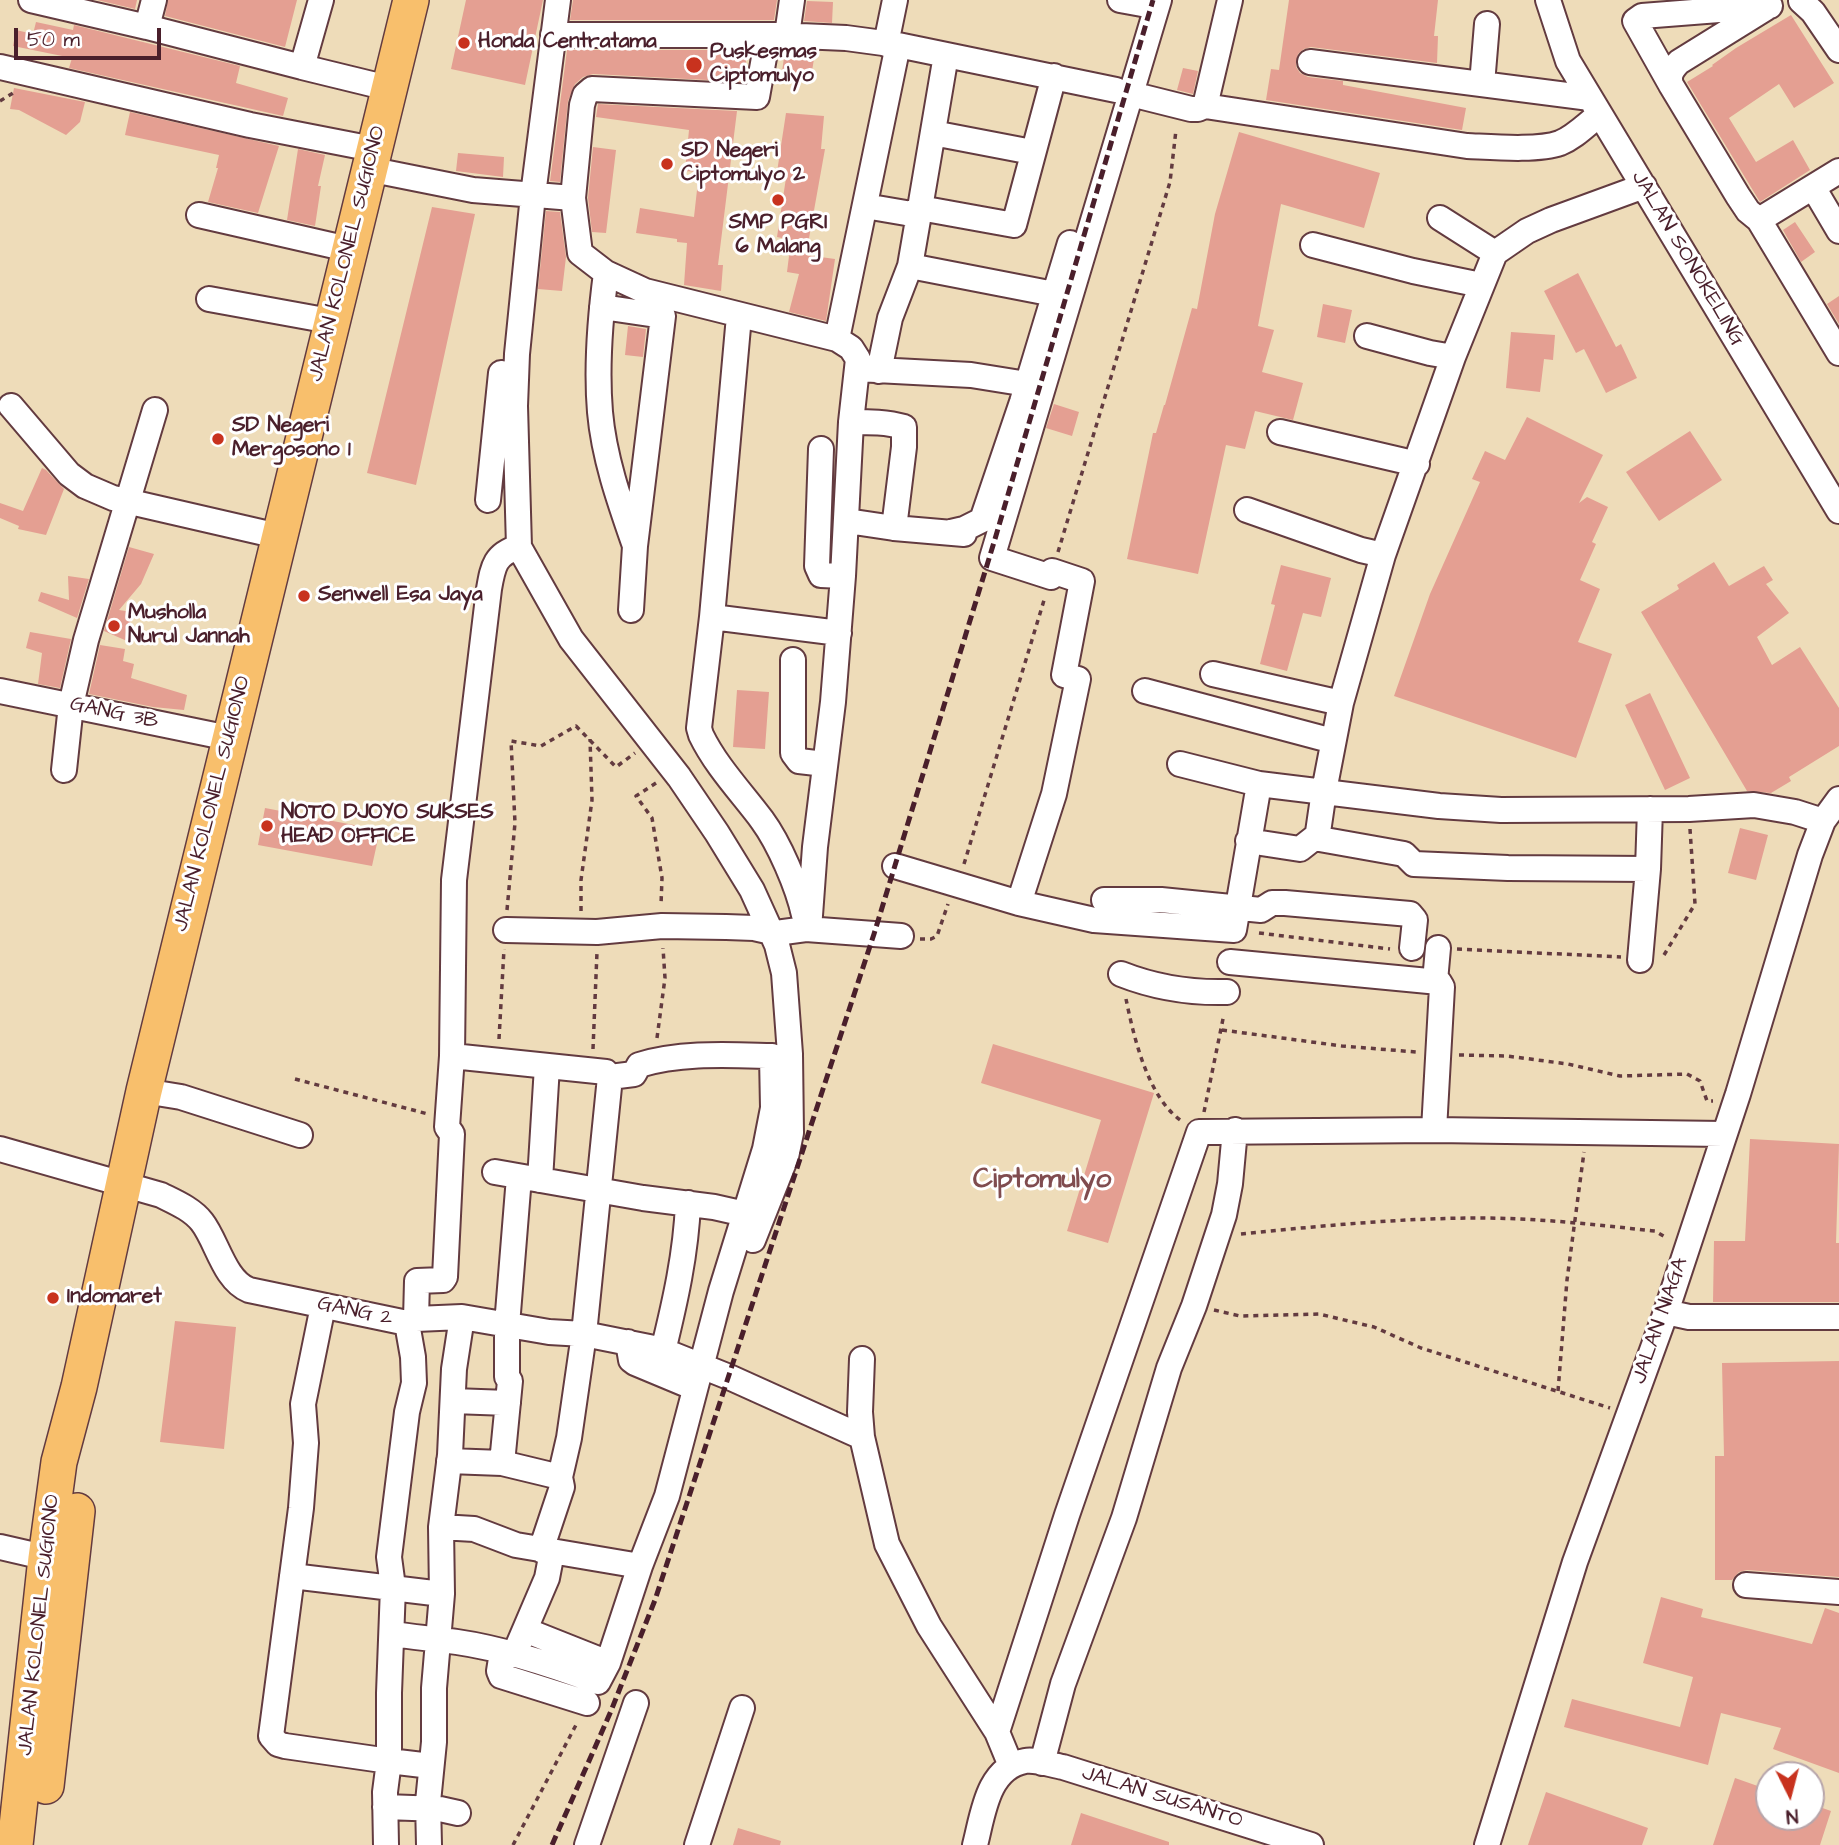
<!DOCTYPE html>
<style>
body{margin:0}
#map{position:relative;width:1839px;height:1845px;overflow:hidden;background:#eedcb9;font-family:"Architects Daughter",sans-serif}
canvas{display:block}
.north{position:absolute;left:1755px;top:1761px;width:70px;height:70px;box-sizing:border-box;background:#fff;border:2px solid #b7a5aa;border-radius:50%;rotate:174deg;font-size:19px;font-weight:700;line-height:28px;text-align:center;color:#4a1f2b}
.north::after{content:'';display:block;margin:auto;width:24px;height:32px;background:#c8321e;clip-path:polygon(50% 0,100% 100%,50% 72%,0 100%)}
.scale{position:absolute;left:14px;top:28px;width:147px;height:32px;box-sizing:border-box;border:4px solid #4a1f2b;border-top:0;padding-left:9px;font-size:21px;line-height:24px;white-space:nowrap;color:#4a1f2b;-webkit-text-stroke:5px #fff;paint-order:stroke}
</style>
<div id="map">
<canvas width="1839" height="1845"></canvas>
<div class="north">N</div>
<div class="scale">50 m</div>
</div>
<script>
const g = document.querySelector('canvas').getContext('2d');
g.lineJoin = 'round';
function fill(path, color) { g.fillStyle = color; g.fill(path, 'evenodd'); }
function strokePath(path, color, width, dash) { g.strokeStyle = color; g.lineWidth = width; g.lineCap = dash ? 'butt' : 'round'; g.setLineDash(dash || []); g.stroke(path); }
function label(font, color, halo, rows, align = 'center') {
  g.font = font + ' "Architects Daughter",sans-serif'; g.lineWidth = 6; g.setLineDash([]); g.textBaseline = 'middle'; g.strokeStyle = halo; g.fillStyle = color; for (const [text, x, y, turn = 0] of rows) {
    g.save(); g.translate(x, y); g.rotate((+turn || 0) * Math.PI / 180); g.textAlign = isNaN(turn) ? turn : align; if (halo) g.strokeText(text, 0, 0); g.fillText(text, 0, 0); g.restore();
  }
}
fill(new Path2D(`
 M97,0H137L135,9Z
 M168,0H297L285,47L165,16Z
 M466,0H543L525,85L451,69Z
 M573,0H777L774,20H570Z
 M1289,0H1438L1434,36H1438L1437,63L1311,47L1304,49L1298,54L1296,67L1300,73L1308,77L1343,81V85L1466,108L1462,130L1266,100L1271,69L1279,70Z
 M807,1L833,2L832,23L804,21Z
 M1791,15L1834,83L1794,108L1779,84L1729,118L1756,162L1793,140L1810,170L1760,202L1687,82L1713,66L1712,65L1736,48Z
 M36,22L73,30L74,25L240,66L236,83L288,98L283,116L69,68L72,58L13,46L16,30L33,34Z
 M567,50H746V75L745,82L593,74L583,77L575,84L568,101L560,182L550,181Z
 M785,50L815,52L811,78L782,72Z
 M1183,68L1198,71L1193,94L1177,90Z
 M14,88L85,102L80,122L66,135L19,110L10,109Z
 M598,104L737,111L718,265H723L721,291L684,285L687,243L677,242V239L636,233L640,208L694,217L699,172L685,171L689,130L596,117Z
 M130,112L279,146L258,213L208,202L218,168H216L219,155L125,135Z
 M786,113L824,116L821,149H825L806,255L835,259L826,321L789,312L799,274L787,272L791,240L777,237L786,178L777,172Z
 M1239,132L1380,173L1364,228L1281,204L1258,326L1274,330L1262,372L1303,383L1293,420L1255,411L1245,449L1226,445L1198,574L1127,559L1153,433H1156L1164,405H1165L1192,308L1197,309L1215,214Z
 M593,147L616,150L606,233L592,232L588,198Z
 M298,149L325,155L318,186H321L315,226L287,220Z
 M458,153L504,157L503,177L456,171Z
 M432,207L475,214L416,485L367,473Z
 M546,211L560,212L566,257L562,291L538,289Z
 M1795,222L1815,252L1801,262L1783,230Z
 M1578,273L1616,347L1621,344L1637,378L1606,393L1584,349L1576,353L1544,291Z
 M1839,296V324L1827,304Z
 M1323,304L1352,310L1345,343L1317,337Z
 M628,326L646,329L643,357L625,355Z
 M1511,332L1555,335L1553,360L1544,359L1540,392L1506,388Z
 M1054,404L1079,412L1072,436L1046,428Z
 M1527,417L1603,455L1579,503L1587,497L1608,507L1592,542L1596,544L1580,580L1600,589L1578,642L1612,654L1576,758L1394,696L1430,594L1480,482L1472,479L1485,451L1505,460Z
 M1690,431L1722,480L1659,521L1626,472Z
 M42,468L46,470L64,489L46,535L18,529L19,526L0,518V503L23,511Z
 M129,547L154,554L141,584L119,610L132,612L127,641L104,631Z
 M1714,562L1729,586L1764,566L1773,580L1766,584L1789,613L1757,637L1772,665L1800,647L1839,708V746L1789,777L1791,781L1771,793L1747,791L1641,612L1679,589L1677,585Z
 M1281,565L1331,578L1321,617L1303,613L1287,671L1260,664L1275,605L1271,604Z
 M68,576L89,579L77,618L38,601L41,592L69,600Z
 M30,632L71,639L60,688L38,684L42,653L26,648Z
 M100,645L125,649L123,661L134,664L131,678L187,695L184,710L153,707L89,694Z
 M737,690L769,692L765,749L733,747Z
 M1650,693L1690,778L1665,790L1625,705Z
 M265,808L380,830L372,866L258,845Z
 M1740,828L1768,835L1756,880L1728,873Z
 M993,1044L1154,1093L1108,1243L1067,1231L1101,1120L981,1083Z
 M1750,1139L1839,1144L1836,1243H1839V1302H1713L1714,1241H1745Z
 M175,1321L236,1327L224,1449L160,1442Z
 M1839,1361V1577L1747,1570L1739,1572L1732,1580H1715V1456H1724L1722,1363Z
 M1661,1597L1703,1609L1701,1617L1812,1644L1825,1608L1839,1613V1773L1773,1749L1781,1728L1721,1713L1708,1765L1564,1727L1572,1699L1680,1727L1693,1677L1643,1663Z
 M1735,1778L1769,1790V1817H1811V1804L1831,1811L1820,1845H1713Z
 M1546,1792L1648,1828L1642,1845H1528Z
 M1081,1813L1169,1842V1845H1071Z
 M738,1828L781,1841L780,1845H733Z`), '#e49f92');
const minor = new Path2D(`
 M31,0L147,27L302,67
 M321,0L302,67L388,88
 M558,0L533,195L517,354L515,406L519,547L571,639L679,777L717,833L752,890L777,945L784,973L790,1054L791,1133L786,1157L753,1240
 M1120,0L1142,4
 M1548,0L1568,61L1839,511
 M1801,1L1813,12L1839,50
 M1770,6L1642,16L1635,21L1671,85L1738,196L1748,211L1759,220L1839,353
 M147,27L154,0
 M553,35H777L846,38L898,45L1116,90
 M768,35L757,97L592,89L585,95L582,105L573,198L580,253L606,273L645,291L837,339L851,348L858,359L851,422L843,576L833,702L815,847L809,929
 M787,35L792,0
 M886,44L895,0
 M946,55L920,208L1014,225L1054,76
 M1310,62L1590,98
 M0,67L250,125L373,149
 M1482,84L1487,24
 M1671,85C1668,75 1672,69 1679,62L1766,8
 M1131,94L1191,109H1198L1205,106L1467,146C1491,147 1538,151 1560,143C1575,137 1587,124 1600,114
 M1205,106L1230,0
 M933,133L1032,152
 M368,169L473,190L573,198
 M1813,187L1839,231
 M865,206L906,213L911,214L920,208
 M920,208L910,266L1054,294
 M199,215L348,249
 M1440,218L1495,253
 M1759,220L1839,171
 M1313,245L1413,271L1481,285
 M209,299L330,321
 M602,307L663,316L635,546C620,503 604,458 600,412C596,365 600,319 606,273
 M739,316L712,617L839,633
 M1367,336L1430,353L1453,357
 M837,339L898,45
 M857,369L971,375L1027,384
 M879,371L890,318L910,266
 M11,406L69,474L85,486L113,498L278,536
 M851,422C870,422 887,422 904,427V447L894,528
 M1280,432L1417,464
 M821,449L817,566L821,575L843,576
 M488,500L501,373
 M1247,510L1361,550L1383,555
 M847,521L894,528L964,534
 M951,532L964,529L982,520L1022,402L1070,243
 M1052,571L1082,581L1064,675L1078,679L1054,794L1019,903L1094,920L1234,930L1259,784
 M1051,577L992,558L1159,0
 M631,610L635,546
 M712,617L699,728L701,735C716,766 741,792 762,820C779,843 798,887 804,915
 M793,660V753L799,761L825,764
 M1213,674L1341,703
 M0,691L229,738
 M1145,691L1333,741
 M1180,764L1259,784L1439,806L1501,810L1689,809L1754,805L1795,812L1823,821
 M64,770L71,705L86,640L155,410
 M1317,839L1324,791L1341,703L1383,555L1453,357L1495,253L1527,231L1551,220L1644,186
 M1248,841L1300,849L1314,838L1404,854L1414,864L1508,868L1648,869L1640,960
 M895,866L1019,903
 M1648,869L1650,809
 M1104,900H1161L1261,910L1272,903H1285L1410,914L1415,920L1412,948
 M506,930L597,932L662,926L726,927L754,928L776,933L806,929L901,936
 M1230,962L1439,982L1442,987L1434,1130
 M1121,974C1154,987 1192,993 1227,992
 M1435,981L1438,948
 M452,1056L606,1072L610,1077
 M144,1091L181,1097L300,1135
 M0,1149L161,1195C175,1202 192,1209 202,1222C217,1241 224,1280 249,1290L407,1323L416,1319L462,1317L549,1332L584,1334L659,1349L729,1377L862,1437
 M495,1172L643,1198L714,1207L745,1214
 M540,1180L547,1066
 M323,1306L303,1404L306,1443L301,1508L271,1736L278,1744L285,1746L389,1761L385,1792L386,1845
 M1666,1312L1689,1317H1839
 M416,1319L417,1281L443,1280L445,1277L452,1134L447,1127L452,1056L454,880L489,589C493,566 495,554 519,547
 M407,1323L413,1357L414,1383L407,1412L389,1557L393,1587L389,1693V1761L431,1766
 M628,1342L631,1360L635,1363L695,1388
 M663,1351C675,1302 686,1254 688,1203
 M862,1359L860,1412L862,1437L887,1544L929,1626L997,1732L1011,1766
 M453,1401L508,1403
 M449,1461L502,1463
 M441,1527L474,1529L516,1545L640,1566
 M0,1547L61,1561
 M541,1550L562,1487L560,1477
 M292,1576L442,1594
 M1746,1585L1839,1592
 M525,1630L608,1663
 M392,1634C413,1637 435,1639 457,1642C505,1649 553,1665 598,1682L608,1663L640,1566L667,1496L721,1291L765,1149L773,1108L772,1056C729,1055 681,1052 639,1065L634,1074L610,1077L584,1334L569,1438L560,1477L502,1463L510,1381L507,1377V1325L519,1177
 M502,1652L499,1671L501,1676L587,1703
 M514,1655L547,1578L552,1552
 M997,1732L1067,1515L1199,1132L1434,1130L1723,1134
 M1042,1763L1063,1684L1124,1518L1169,1368L1194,1306L1224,1215L1230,1184L1235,1130
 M385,1807L440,1809L458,1813
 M429,1845L428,1802L434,1742V1688L442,1594L441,1527L450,1455L454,1369L462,1317
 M587,1845L636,1703
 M697,1845L742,1708
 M975,1845C983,1815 987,1768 1025,1761C1036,1759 1051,1765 1063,1767L1311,1845
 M1487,1845L1575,1562L1666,1312L1738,1094L1810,855L1823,821L1839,799`);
const highway = new Path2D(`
 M46,1786L77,1511
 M15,1845L46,1558L59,1462L79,1387L144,1091L411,0`);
strokePath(minor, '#633b40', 28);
strokePath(highway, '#633b40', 38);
strokePath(new Path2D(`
 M0,101L13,93
 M1058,552L1170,182L1176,130
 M656,783L636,796L652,818L662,878L661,905
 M964,864L1045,597
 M507,910L515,823L511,741L541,746L576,726L616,767L635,753
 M581,911V880L592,800L590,739
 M1259,933L1390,949
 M920,939H931L937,936L948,904
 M1457,949L1621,957
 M1664,955L1695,904L1690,829
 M1126,999C1134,1038 1148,1099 1183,1122
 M1222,1030L1342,1046L1416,1052
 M657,1038L665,978L663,948
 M499,1039L504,949
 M593,1049L597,952
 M1459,1055L1507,1056L1568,1064L1620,1076L1687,1074L1700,1081L1707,1101H1713
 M295,1079L428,1114
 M1204,1112L1224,1014
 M1241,1234C1320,1226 1401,1218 1480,1218C1539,1218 1597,1225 1655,1231L1667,1238
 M1214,1310L1240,1316L1319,1314L1374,1327L1421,1348L1610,1408
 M1558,1391L1567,1280L1584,1152
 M513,1845L577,1723`), '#633b40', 3.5, [5, 5]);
strokePath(minor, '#fff', 24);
strokePath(highway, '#f8bf6c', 35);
strokePath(new Path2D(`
 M552,1845L611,1711L655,1600L874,934L995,539L1153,0`), '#4a1f2b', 5, [10, 5]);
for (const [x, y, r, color] of [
 [464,43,7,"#c8321e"],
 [694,65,9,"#c8321e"],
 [667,164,7,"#c8321e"],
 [778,200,7,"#c8321e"],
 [218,439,7,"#c8321e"],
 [304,596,7,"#c8321e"],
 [114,626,7,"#c8321e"],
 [267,826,7,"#c8321e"],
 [53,1298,7,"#c8321e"]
]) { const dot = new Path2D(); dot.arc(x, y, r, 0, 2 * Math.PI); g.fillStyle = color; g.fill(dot); strokePath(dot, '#fff', 2.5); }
label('bold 21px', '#4a1f2b', '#fff', [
 ["Honda Centratama",478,43],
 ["Puskesmas",710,53],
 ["Ciptomulyo",710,77],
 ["SD Negeri",681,152],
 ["Ciptomulyo 2",681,176],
 ["SMP PGRI",778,224,"center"],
 ["6 Malang",778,248,"center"],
 ["SD Negeri",232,427],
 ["Mergosono 1",232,451],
 ["Senwell Esa Jaya",318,596],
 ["Musholla",128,614],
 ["Nurul Jannah",128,638],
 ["NOTO DJOYO SUKSES",281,814],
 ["HEAD OFFICE",281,838],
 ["Indomaret",67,1298]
], 'left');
label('21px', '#4a1f2b', '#fff', [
 ["JALAN KOLONEL SUGIONO",348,254,-76],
 ["JALAN SONOKELING",1687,259,59],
 ["GANG 3B",114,714,12],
 ["JALAN KOLONEL SUGIONO",213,804,-76],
 ["GANG 2",355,1312,12],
 ["JALAN NIAGA",1661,1321,-71],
 ["JALAN KOLONEL SUGIONO",40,1625,-84],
 ["JALAN SUSANTO",1162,1798,17]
]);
label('bold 28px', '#804c4f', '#fff', [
 ["Ciptomulyo",1042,1181]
]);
</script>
